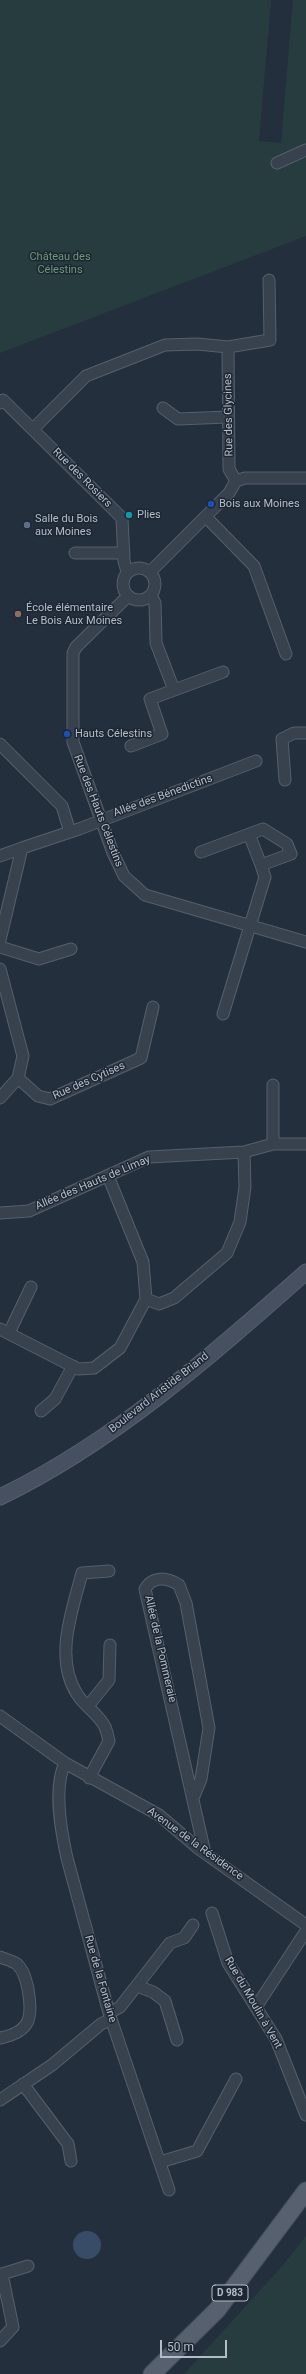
<!DOCTYPE html>
<meta charset="utf-8">
<style>
body{margin:0}
#map{position:relative;width:306px;height:2374px;overflow:hidden;background:#242f3e;font-family:Roboto,sans-serif}
canvas{display:block}
.scale{position:absolute;left:160px;top:2340px;width:67px;height:18px;box-sizing:border-box;border:2px solid #b4bcc9;border-top:0;padding-left:5px;font-size:12px;line-height:14px;white-space:nowrap;color:#b4bcc9;-webkit-text-stroke:3px #1d2633;paint-order:stroke}
</style>
<div id="map">
<canvas width="306" height="2374"></canvas>
<div class="scale">50 m</div>
</div>
<script>
const g = document.querySelector('canvas').getContext('2d');
g.lineJoin = 'round';
function fill(path, color) { g.fillStyle = color; g.fill(path, 'evenodd'); }
function strokePath(path, color, width, dash) { g.strokeStyle = color; g.lineWidth = width; g.lineCap = dash ? 'butt' : 'round'; g.setLineDash(dash || []); g.stroke(path); }
function label(font, color, halo, rows, align = 'center') {
  g.font = font + ' Roboto,sans-serif'; g.lineWidth = 3; g.setLineDash([]); g.textBaseline = 'middle'; g.strokeStyle = halo; g.fillStyle = color; for (const [text, x, y, turn = 0] of rows) {
    g.save(); g.translate(x, y); g.rotate((+turn || 0) * Math.PI / 180); g.textAlign = isNaN(turn) ? turn : align; if (halo) g.strokeText(text, 0, 0); g.fillText(text, 0, 0); g.restore();
  }
}
fill(new Path2D(`
 M0,0H271L259,141L281,143L293,0H306V236L0,353Z
 M306,2236V2374H184L283,2265Z`), '#263c3f');
fill(new Path2D(`
 M73 2245a14 14 0 1 1 28 0a14 14 0 1 1-28 0Z`), '#394c67');
const street = new Path2D(`
 M277,163L306,150
 M228,347L229,469L236,481
 M0,403L3,400L122,518L124,561L127,572
 M163,408L178,419L228,417
 M33,429L86,376L165,345L197,344L228,347L270,340L269,280
 M206,517L254,566L286,654
 M75,553H124
 M123 584a16 16 0 1 1 32 0a16 16 0 1 1-32 0Z
 M150,572L229,493L236,481L245,478H306
 M151,595L155,603L156,643L174,690
 M128,596L76,647L73,653V742L113,853L124,876L145,895L306,942
 M0,744L62,806L70,832
 M131,746L162,734L150,699L223,672
 M285,780L282,739L294,733H306
 M249,834L261,865
 M201,852L263,829L287,844L291,854L261,865L265,877L223,1014
 M0,856L22,848
 M0,940L22,848L79,829L256,761
 M0,947L39,959L71,949
 M0,969L23,1056L18,1078L0,1098
 M18,1078L38,1096L50,1099L141,1058L153,1007
 M273,1144V1085
 M108,1176L143,1262L146,1299
 M0,1213L29,1211L149,1157L244,1152L273,1144H306
 M0,1329L78,1369L94,1368L120,1348L146,1299L159,1304L174,1298L227,1253L240,1222L245,1187L244,1152
 M9,1333L31,1287
 M41,1411L55,1399L73,1366
 M88,1706L109,1680L110,1645
 M0,1716L65,1763L159,1815L199,1849L306,1925
 M65,1763C53,1788 61,1831 67,1858L109,2013L169,2190
 M89,1778L109,1741C108,1737 107,1731 105,1727C99,1714 84,1706 77,1694C54,1658 72,1611 82,1573L109,1571
 M194,1796L201,1779L209,1728L186,1603L179,1585C168,1578 153,1575 145,1589L205,1853
 M212,1913L228,1963L276,2039L306,2115
 M0,1957C5,1959 13,1961 17,1964C24,1971 26,1980 28,1989C33,2017 31,2032 0,2038
 M137,1986L153,1992L165,2001L177,2040
 M256,2007L306,1931
 M109,2013L120,2007L170,1943L184,1938L193,1925
 M23,2084L68,2144L71,2161
 M0,2100L52,2065L101,2024L111,2019
 M160,2162L197,2151L236,2079
 M0,2274H2L13,2327L0,2341
 M2,2274L28,2266`);
const secondary = new Path2D(`
 M0,1497C114,1442 212,1355 306,1272`);
const primary = new Path2D(`
 M152,2374L217,2310L306,2191`);
strokePath(street, '#565f6c', 13);
strokePath(secondary, '#565f6c', 17);
strokePath(primary, '#414a57', 19);
strokePath(street, '#38414e', 11);
strokePath(secondary, '#465061', 15);
strokePath(primary, '#56606e', 17);
for (const [x, y, r, color] of [
 [211,504,4,"#1a4fb4"],
 [129,515,4,"#0f9aa8"],
 [27,525,4,"#5c6f8a"],
 [18,614,4,"#8d6e63"],
 [67,734,4,"#1a4fb4"]
]) { const dot = new Path2D(); dot.arc(x, y, r, 0, 2 * Math.PI); g.fillStyle = color; g.fill(dot); strokePath(dot, '#1d2633', 1.5); }
for (const [x, y, w] of [
 [230,2293,36]
]) { const box = new Path2D(); box.roundRect(x - w / 2, y - 8, w, 16, 3); g.fillStyle = '#1d2633'; g.fill(box); strokePath(box, '#b4bcc9', 1); }
label('bold 10px', '#b4bcc9', null, [
 ["D 983",230,2293]
]);
label('11px', '#6b9a76', '#1d2633', [
 ["Château des",60,257],
 ["Célestins",60,270]
]);
label('11px', '#b4bcc9', '#1d2633', [
 ["Rue des Glycines",229,415,-91],
 ["Rue des Rosiers",82,478,45],
 ["Allée des Bénedictins",163,796,-20],
 ["Rue des Hauts Célestins",98,811,69],
 ["Rue des Cytises",89,1081,-24],
 ["Allée des Hauts de Limay",93,1183,-23],
 ["Boulevard Aristide Briand",159,1393,-38],
 ["Allée de la Pommeraie",160,1649,77],
 ["Avenue de la Résidence",195,1844,36],
 ["Rue de la Fontaine",100,1979,74],
 ["Rue du Moulin à Vent",253,2003,60]
]);
label('11px', '#b4bcc9', '#1d2633', [
 ["Bois aux Moines",219,504],
 ["Plies",137,515],
 ["Salle du Bois",35,519],
 ["aux Moines",35,532],
 ["École élémentaire",26,608],
 ["Le Bois Aux Moines",26,621],
 ["Hauts Célestins",75,734]
], 'left');
</script>
